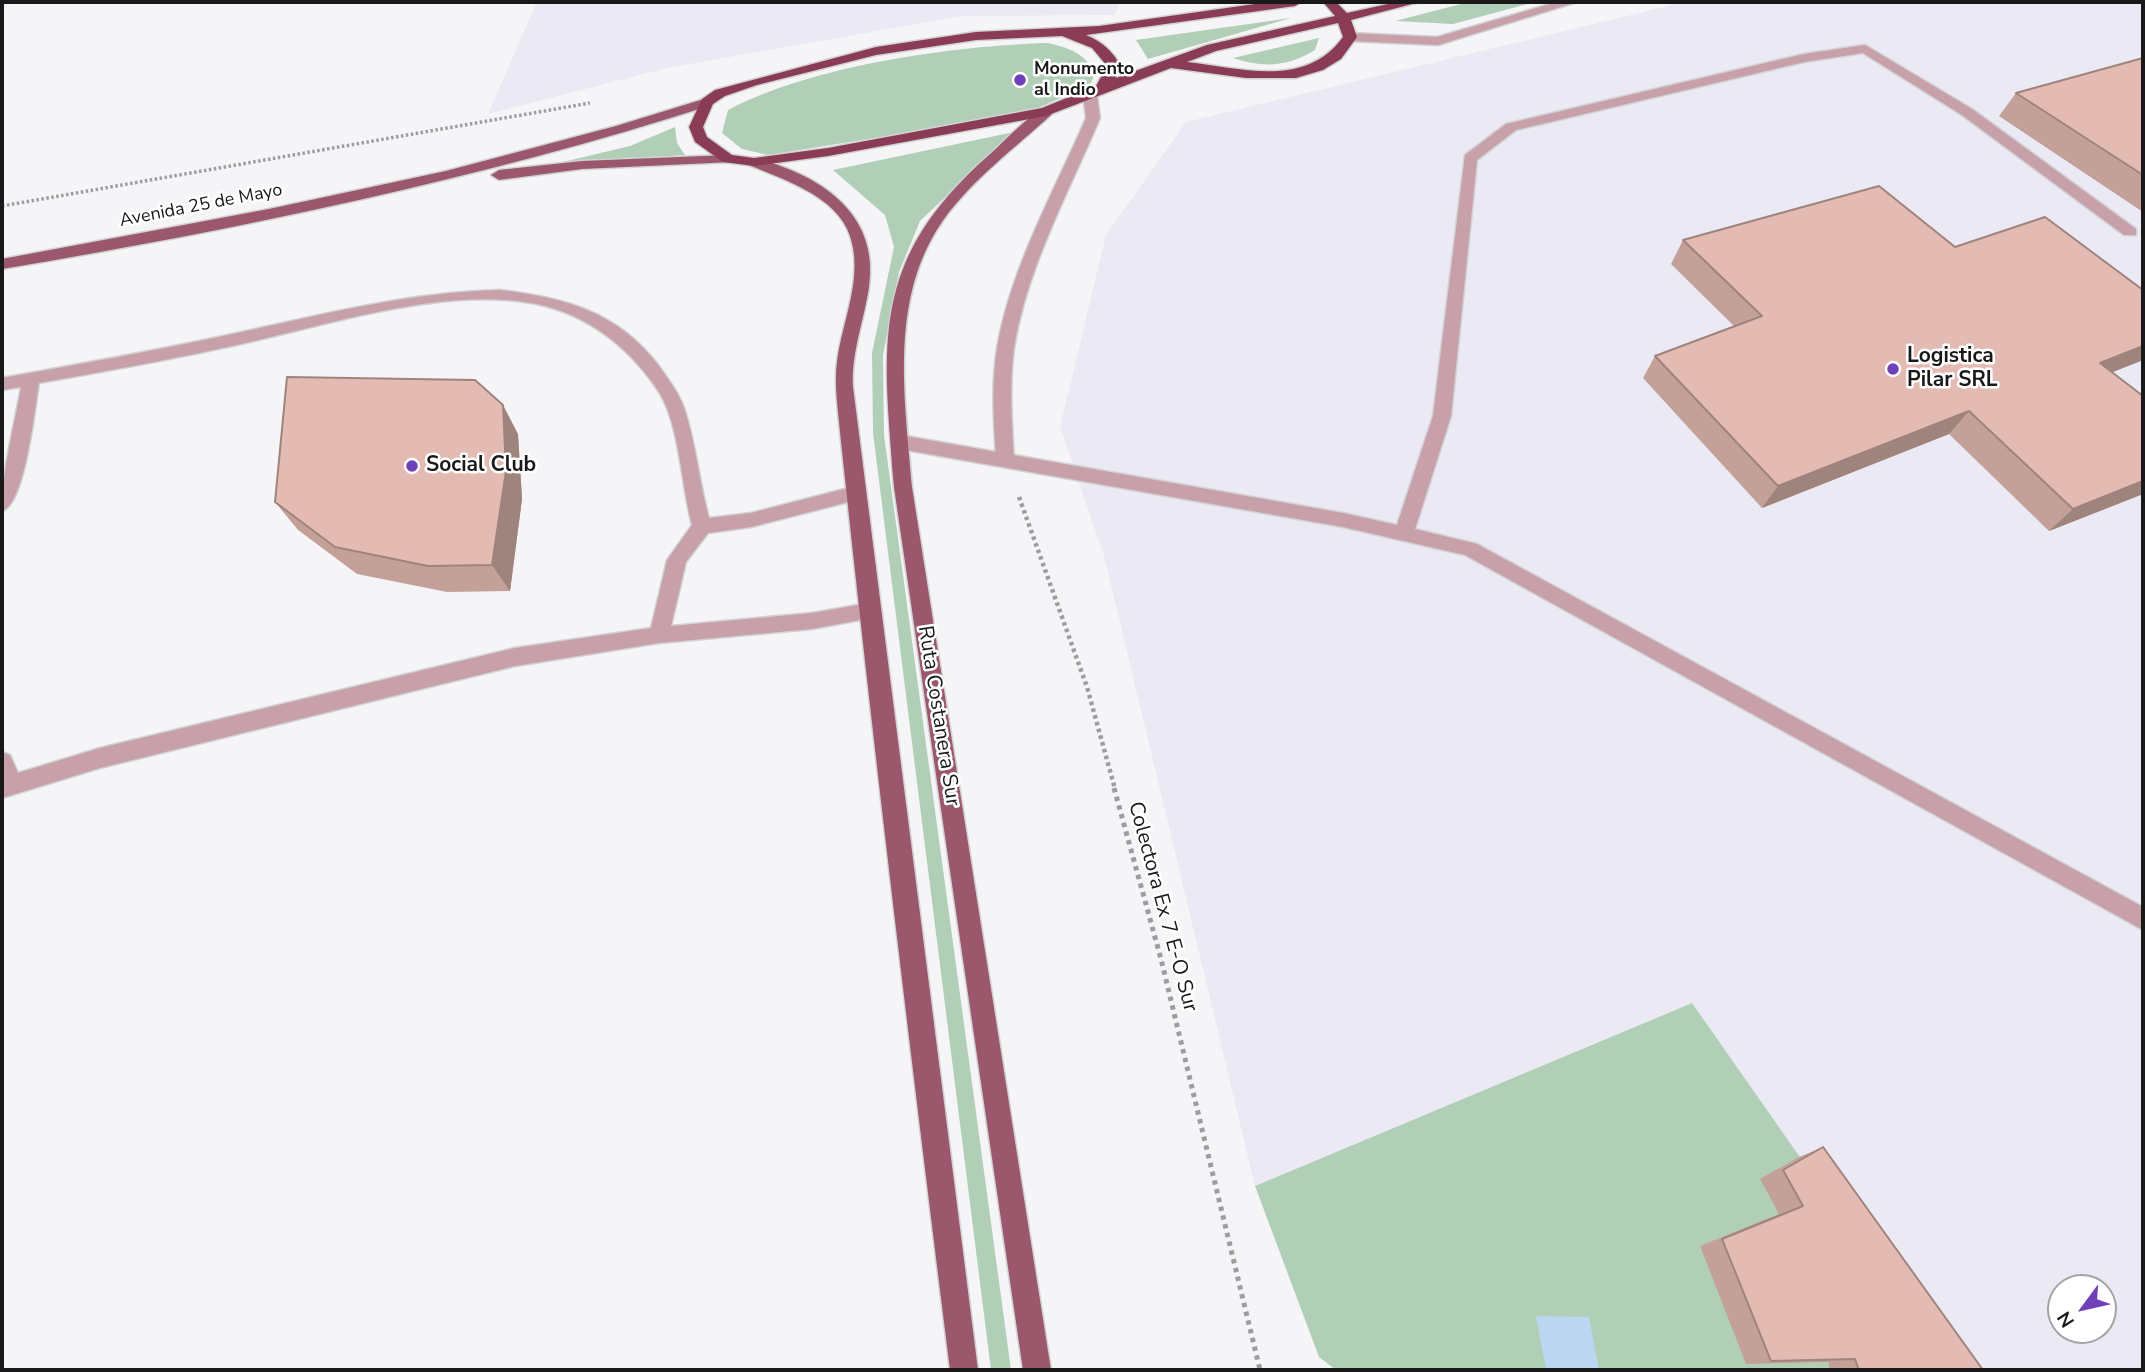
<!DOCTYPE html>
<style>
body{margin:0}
#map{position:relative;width:2145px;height:1372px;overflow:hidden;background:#f5f5f8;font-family:"Nunito Sans",sans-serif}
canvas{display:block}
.frame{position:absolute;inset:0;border:4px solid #19191a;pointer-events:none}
.north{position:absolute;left:2047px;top:1274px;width:70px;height:70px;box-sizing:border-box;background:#fff;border:2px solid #a3a3a3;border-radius:50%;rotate:237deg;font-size:19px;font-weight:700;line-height:28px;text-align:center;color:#19191a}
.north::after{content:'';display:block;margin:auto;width:24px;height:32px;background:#6f40b8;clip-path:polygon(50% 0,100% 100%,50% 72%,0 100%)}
</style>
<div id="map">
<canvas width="2145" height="1372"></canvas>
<div class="frame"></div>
<div class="north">N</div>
</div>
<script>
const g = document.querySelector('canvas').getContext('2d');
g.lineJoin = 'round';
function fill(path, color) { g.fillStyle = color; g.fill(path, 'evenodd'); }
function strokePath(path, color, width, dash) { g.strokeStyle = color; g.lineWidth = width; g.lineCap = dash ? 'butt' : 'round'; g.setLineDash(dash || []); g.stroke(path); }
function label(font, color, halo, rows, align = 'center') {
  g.font = font + ' "Nunito Sans",sans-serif'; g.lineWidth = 5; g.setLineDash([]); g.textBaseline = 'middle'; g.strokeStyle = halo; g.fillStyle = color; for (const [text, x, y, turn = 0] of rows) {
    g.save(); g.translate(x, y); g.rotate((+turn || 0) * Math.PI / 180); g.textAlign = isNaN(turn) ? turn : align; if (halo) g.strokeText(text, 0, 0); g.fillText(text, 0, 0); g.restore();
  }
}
fill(new Path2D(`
 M537,2H1120L1115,15L962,16L667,68L488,114Z
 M1685,2H2143V1370H1949L1691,1003L1255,1186L1104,556L1060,427L1106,235L1186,122ZM2061,1288H2103V1330H2061Z`), '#eae9f4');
fill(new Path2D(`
 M1469,2H1535L1453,24L1395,21Z
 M1291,18L1148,59L1136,40Z
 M1319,38L1315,50C1287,67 1263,68 1233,58Z
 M1048,43C1070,48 1084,53 1095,73L1090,85L1031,111L994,119L768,155L742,149L722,133L728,110C814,65 952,46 1048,43Z
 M675,127L677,143L685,155L550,165L630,146Z
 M1014,132L920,221L899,272L883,355L884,435L1011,1370H991L873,433L872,353L894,247L885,215L833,170Z
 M1692,1003L1949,1370H1336L1319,1357L1255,1186Z`), '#b0cfb6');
fill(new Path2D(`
 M1536,1316L1589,1317L1599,1370H1546Z`), '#bad6f1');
const lane = new Path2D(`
 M1865,45L1972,109L2136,229V235H2124L1962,115L1863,53L1804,62L1516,130L1477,160L1451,416L1415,529L1477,544L2143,907V930L1465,555L1343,527L900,449L891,442L900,435L1343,513L1397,525L1433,416L1465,155L1506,124L1804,54Z`);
const street = new Path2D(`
 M1557,2H1577L1438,45L1350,41L1343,37L1350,33L1437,37Z
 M1090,91L1097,95L1100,118C1069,192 1027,267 1014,348C1009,385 1012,423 1014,460L1005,467L996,460C994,423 991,385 997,348C1011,267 1054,192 1086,118L1083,95Z
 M500,290C565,298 617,311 659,366C668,379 679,393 684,408C696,443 699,482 709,518L751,513L856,486L865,493L856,500L751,527L708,533L686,562L671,626L812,613L869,603L876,605L879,611L876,617L812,629L659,643L515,666L100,768L2,798V752L10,755L18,773L100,748L515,648L651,628L667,560L692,525C681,485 680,426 659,392C633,352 595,320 549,307C457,282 332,324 241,344C174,359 107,371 39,383C35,407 25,505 2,511C2,469 14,428 21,387L2,390V378C80,364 159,350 237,333C325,314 410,292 500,290Z`);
const primary = new Path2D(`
 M707,98L712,99V105C481,179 241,229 2,269V259L269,209L446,171L616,126Z
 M1046,108L1053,112L1051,115C1015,148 973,179 944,219C888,298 905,397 912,487L1051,1370H1023L894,487C883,341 869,261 989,155C1002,144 1031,112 1046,108Z
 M728,155L735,159L733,162L582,169L499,180L491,175L499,170L582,161Z
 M754,158C819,174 880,213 869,287C864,321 851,353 853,387L978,1370H950C911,1057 873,745 840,432C838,408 834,385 837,362C842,321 864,278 850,236C837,196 784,180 749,165L747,162Z`);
const highway = new Path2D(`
 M1269,2H1302L1295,6L1086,35C1103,42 1112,51 1121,66L1116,78L1207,45L1335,16L1323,2H1336L1347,13L1397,2H1420L1351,20L1357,37L1341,59L1323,70L1296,78H1246L1171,68L1046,116L828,156L754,166L723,162L695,142L689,127L702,99L715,90L876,47L976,32L1099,26ZM1338,23L1343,37C1305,89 1242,68 1187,62L1216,51ZM1062,36L1092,48L1107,66L1096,86L1042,108L828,148L754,158L732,155L707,137L703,127L713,104L725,96L757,85L876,55L976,40Z`);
strokePath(lane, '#d2d2d4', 3);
strokePath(street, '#d2d2d4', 3);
strokePath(primary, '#d2d2d4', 3);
strokePath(highway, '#d2d2d4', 3);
strokePath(new Path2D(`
 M2,206L590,103`), '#9d9d9f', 3.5, [2.5, 2.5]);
strokePath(new Path2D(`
 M1019,497L1087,687L1115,789`), '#9d9d9f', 4.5, [3.5, 3.5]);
strokePath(new Path2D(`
 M1114,788L1161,959L1260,1370`), '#9d9d9f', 5, [4.5, 4.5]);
fill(lane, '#c7a0a9');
fill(street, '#c7a0a9');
fill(primary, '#9b576b');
fill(highway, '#8a3c55');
fill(new Path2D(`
 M2143,58V212L1999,116L2016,93Z
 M1683,240L1955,247L2143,290V360L2112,372L2143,494L2049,531L1949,434L1762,508L1643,378L1655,356L1734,326L1671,264Z
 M518,434L522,499L510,591L447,592L357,574L298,530L275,502Z
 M1823,1147L1983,1370H1830L1828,1362L1746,1364L1700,1246L1779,1214L1760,1179L1799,1157Z`), '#c3a199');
fill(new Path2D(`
 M2143,346V360L2078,386L2100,363Z
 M503,405L518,434L522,499L510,591L492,565Z
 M1969,411L1949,434L1762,508L1778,486Z
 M2143,481V494L2049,531L2073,509Z`), '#9f837d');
const building = new Path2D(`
 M2143,58V175L2016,93Z
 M1879,186L1955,247L2045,217L2143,290V346L2100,363L2143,396V481L2073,509L1969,411L1778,486L1655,356L1762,316L1683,240Z
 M287,377L475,380L503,405L506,471L492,565L428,566L335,547L275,502Z
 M1823,1147L1983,1370H1859L1855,1359L1771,1361L1722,1239L1803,1206L1783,1170Z`);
fill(building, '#e3bbb2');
strokePath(building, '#9f837d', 2);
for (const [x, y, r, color] of [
 [1020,80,7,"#6f40b8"],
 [1893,369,7,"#6f40b8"],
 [412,466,7,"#6f40b8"]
]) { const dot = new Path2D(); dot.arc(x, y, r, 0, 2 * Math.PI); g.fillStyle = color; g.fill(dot); strokePath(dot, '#fff', 2.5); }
label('bold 18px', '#19191a', '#fff', [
 ["Monumento",1034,70],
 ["al Indio",1034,91]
], 'left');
label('18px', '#19191a', '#fff', [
 ["Avenida 25 de Mayo",201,206,-11]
]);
label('bold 21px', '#19191a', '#fff', [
 ["Logistica",1907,357],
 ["Pilar SRL",1907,381],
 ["Social Club",426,466]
], 'left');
label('21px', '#19191a', '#fff', [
 ["Ruta Costanera Sur",938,716,81],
 ["Colectora Ex 7 E-O Sur",1162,907,75]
]);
</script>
